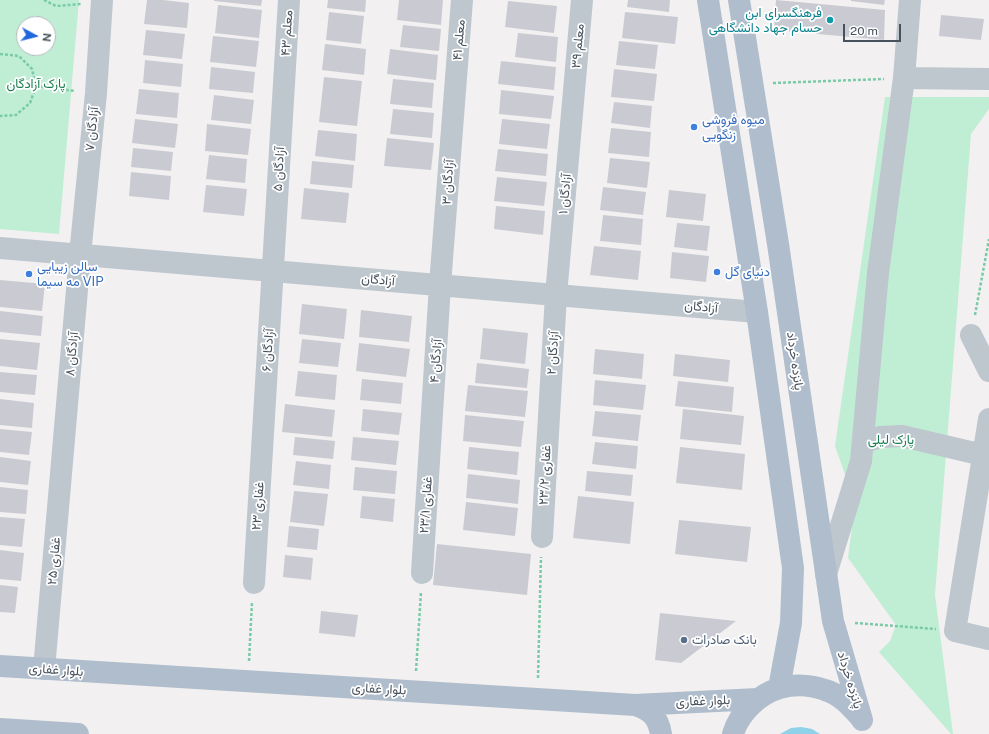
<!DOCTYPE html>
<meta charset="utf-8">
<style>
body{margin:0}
#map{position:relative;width:989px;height:734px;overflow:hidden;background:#f2f0f0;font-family:"Public Sans",sans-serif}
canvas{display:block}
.north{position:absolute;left:16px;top:16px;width:40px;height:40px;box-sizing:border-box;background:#fff;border:1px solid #b6babe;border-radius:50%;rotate:97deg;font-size:11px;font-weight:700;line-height:16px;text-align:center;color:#48525d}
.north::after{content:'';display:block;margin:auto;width:14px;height:18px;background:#1f67dc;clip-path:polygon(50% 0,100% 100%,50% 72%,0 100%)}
.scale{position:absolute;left:843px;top:24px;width:58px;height:18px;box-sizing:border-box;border:2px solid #48525d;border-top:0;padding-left:5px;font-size:12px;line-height:14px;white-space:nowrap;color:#48525d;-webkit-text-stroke:3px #fff;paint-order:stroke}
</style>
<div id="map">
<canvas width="989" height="734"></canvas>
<div class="north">N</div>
<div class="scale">20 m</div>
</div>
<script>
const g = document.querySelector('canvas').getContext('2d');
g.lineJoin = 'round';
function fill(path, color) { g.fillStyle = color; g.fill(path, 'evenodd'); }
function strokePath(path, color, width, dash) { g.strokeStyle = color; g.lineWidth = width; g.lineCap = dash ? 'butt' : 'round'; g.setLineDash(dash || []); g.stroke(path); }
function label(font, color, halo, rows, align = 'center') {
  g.font = font + ' "Public Sans",Vazirmatn,sans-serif'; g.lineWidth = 3.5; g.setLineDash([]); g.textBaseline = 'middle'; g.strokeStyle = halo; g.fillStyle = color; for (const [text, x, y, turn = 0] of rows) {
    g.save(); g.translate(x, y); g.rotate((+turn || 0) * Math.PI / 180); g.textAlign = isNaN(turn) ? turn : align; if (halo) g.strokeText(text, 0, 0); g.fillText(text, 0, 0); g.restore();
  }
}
fill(new Path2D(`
 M0,0H79L59,234L0,229ZM24,24H48V48H24Z
 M885,97H989V109L971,134L935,595L953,734H951L879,652L890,641L896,625L848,558L855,503L835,446Z`), '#c0eed4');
fill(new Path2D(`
 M801,727L812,729L820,734H780L791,728Z`), '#8fd1e9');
fill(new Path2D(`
 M147,0H163L189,3L187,28L144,24Z
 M214,0H262L261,6L214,1Z
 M328,0H366L365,12L327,8Z
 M399,0H443L441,25L397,20Z
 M628,0H670L669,12L627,7Z
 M776,0L885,10L884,40L774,30Z
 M851,0H885L884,5L851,1Z
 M508,1L557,6L554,33L505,27Z
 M218,5L262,10L259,38L215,33Z
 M329,12L364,16L361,44L326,40Z
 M625,12L678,17L675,44L622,38Z
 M941,15L984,19L981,40L939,36Z
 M403,25L441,29L439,51L400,47Z
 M146,30L185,34L182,59L143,55Z
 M518,33L558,37L556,62L515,57Z
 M213,36L259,41L256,67L210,62Z
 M619,41L658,45L655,69L616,65Z
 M325,44L366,49L364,75L322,70Z
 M390,49L438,55L436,80L387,74Z
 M145,60L183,64L181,87L143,83Z
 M501,61L556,67L554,90L498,84Z
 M211,67L255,72L253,93L209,89Z
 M614,69L657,74L654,101L611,97Z
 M324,77L362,81L357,126L319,122Z
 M393,79L434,83L432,108L390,104Z
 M139,89L179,93L177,118L136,114Z
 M501,90L554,96L551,119L499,114Z
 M214,95L254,100L251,124L211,120Z
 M614,102L652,106L650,128L611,123Z
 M393,109L434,113L432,138L390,134Z
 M135,119L178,124L175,148L132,143Z
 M502,119L550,124L547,149L499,144Z
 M207,124L251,129L248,155L205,151Z
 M611,128L651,132L649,157L608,153Z
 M318,130L357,134L355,161L315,156Z
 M387,138L434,143L431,170L384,166Z
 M133,148L173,152L171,171L131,167Z
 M498,149L548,154L546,176L495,171Z
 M209,155L247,159L245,183L206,179Z
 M610,158L650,162L647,188L607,183Z
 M312,161L354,165L352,188L310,184Z
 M131,172L171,176L169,200L129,196Z
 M497,177L547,182L544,206L494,201Z
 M206,185L247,189L244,216L203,212Z
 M603,187L646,192L643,215L600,210Z
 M304,188L349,193L346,223L301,219Z
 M669,190L706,194L703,221L666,217Z
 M496,206L545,211L543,235L494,229Z
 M603,215L643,219L641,245L600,241Z
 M677,223L710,226L707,251L674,247Z
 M594,246L641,251L638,280L590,275Z
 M672,252L709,256L706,282L670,278Z
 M0,280L45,284L42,311L0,307Z
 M302,304L347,309L344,339L299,334Z
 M361,310L412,316L409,342L359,337Z
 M0,311L43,316L41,336L0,332Z
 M483,328L528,333L525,364L480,359Z
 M0,339L40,343L37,370L0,366Z
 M302,339L341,343L338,367L299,363Z
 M359,343L410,349L406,377L356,371Z
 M595,349L644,354L642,379L593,374Z
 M675,354L730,360L728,382L673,376Z
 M477,363L529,369L527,388L475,383Z
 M298,371L337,375L335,400L295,396Z
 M0,372L37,375L35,395L0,392Z
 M362,379L403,383L401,404L360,400Z
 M595,380L646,385L643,410L593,405Z
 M678,381L734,387L732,412L675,406Z
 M468,385L528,391L525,417L465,411Z
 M0,399L34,403L32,428L0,425Z
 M285,404L335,410L332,437L282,432Z
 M363,409L402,413L399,435L361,431Z
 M683,409L744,416L741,445L680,439Z
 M595,411L641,415L638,441L592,436Z
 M465,415L524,421L521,447L463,441Z
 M0,429L32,432L29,455L0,452Z
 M295,437L335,441L333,459L293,455Z
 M353,437L399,441L396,465L351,460Z
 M595,442L638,446L636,469L592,464Z
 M469,447L519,452L517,475L467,469Z
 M680,447L745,454L742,490L676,483Z
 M0,457L31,461L28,485L0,482Z
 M296,461L331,465L329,489L293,485Z
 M355,467L397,471L395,494L353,490Z
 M587,471L633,475L631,496L585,491Z
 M468,474L520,480L518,504L466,498Z
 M0,487L28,490L26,514L0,512Z
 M294,491L328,494L324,526L290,522Z
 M362,496L395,499L393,522L360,518Z
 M578,496L634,502L630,544L573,538Z
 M466,502L518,508L515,536L463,530Z
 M0,517L25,519L22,547L0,545Z
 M679,520L751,527L747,562L675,554Z
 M289,526L319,529L317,550L287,547Z
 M437,544L531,554L527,595L433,585Z
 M0,550L24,553L21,581L0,579Z
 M285,555L313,558L311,580L283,577Z
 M0,585L18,587L15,613L0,612Z
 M321,611L358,615L355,637L319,633Z
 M660,613L736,621L681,663L655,660Z`), '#cacbd2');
strokePath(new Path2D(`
 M44,0L56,6L82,4
 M0,54L19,56L32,69L36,86L30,103L16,115L0,116
 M773,83L884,79
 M36,86L75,91
 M975,315L989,239
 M855,623L936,629
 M249,661L252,602
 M416,671L421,592
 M538,678L541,557`), '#79cba7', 2.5, [3, 2]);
strokePath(new Path2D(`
 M904,78L910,0
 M0,248L757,312
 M971,335L989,371
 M989,419L955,631L989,639
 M863,443L880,437L902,436L983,455
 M542,537L556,295L582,0
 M422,573L440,285L462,0
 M826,574L861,461L878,273L904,78L989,79
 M254,583L289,0
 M44,669L80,255L96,93L102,0`), '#bec6ce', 22);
strokePath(new Path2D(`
 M708,0L757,312L793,568L791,623L779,688
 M739,0L778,244L833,621L862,720
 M0,666L635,705L758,699
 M635,705C651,710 658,717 661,734
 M0,729L78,734
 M733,734C739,713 759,694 780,688C794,684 811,685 825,690C840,694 851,707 861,718`), '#b0bdcd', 22);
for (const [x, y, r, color] of [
 [830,20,4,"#0f9aa8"],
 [694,127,4,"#3f7fe0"],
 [717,272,4,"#3f7fe0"],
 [29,274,4,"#3f7fe0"],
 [684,640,4,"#5c6f8a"]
]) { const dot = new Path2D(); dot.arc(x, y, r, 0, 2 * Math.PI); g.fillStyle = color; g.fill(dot); strokePath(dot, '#fff', 1.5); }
label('13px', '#0d838f', '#fff', [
 ["فرهنگسرای ابن",822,13],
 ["حسام جهاد دانشگاهی",822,28]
], 'right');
label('13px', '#48525d', '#fff', [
 ["معلم ۴۳",287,33,-86],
 ["معلم ۴۱",459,40,-85],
 ["معلم ۳۹",578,46,-85],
 ["آزادگان ۷",92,129,-84],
 ["آزادگان ۵",279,169,-87],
 ["آزادگان ۳",448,182,-86],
 ["آزادگان ۱",565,194,-85],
 ["آزادگان",378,280,5],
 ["آزادگان",701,307,5],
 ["آزادگان ۶",268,350,-86],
 ["آزادگان ۲",553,353,-86],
 ["آزادگان ۸",72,354,-85],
 ["آزادگان ۴",436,361,-86],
 ["پانزده خرداد",795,361,82],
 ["غفاری ۲۳/۲",545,475,-87],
 ["غفاری ۲۳/۱",426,505,-86],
 ["غفاری ۲۳",258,506,-86],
 ["غفاری ۲۵",54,561,-85],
 ["بلوار غفاری",56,670,4],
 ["پانزده خرداد",850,680,73],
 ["بلوار غفاری",379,689,3],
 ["بلوار غفاری",703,701,-2]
]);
label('13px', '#1a7c51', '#fff', [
 ["پارک آزادگان",36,84],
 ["پارک لیلی",891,440]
]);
label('13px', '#366cbe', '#fff', [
 ["میوه فروشی",702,120],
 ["زنگویی",702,135],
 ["سالن زیبایی",37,267],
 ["مه سیما VIP",37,282],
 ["دنیای گل",725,272]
], 'left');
label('13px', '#4e5e75', '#fff', [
 ["بانک صادرات",692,640]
], 'left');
</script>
